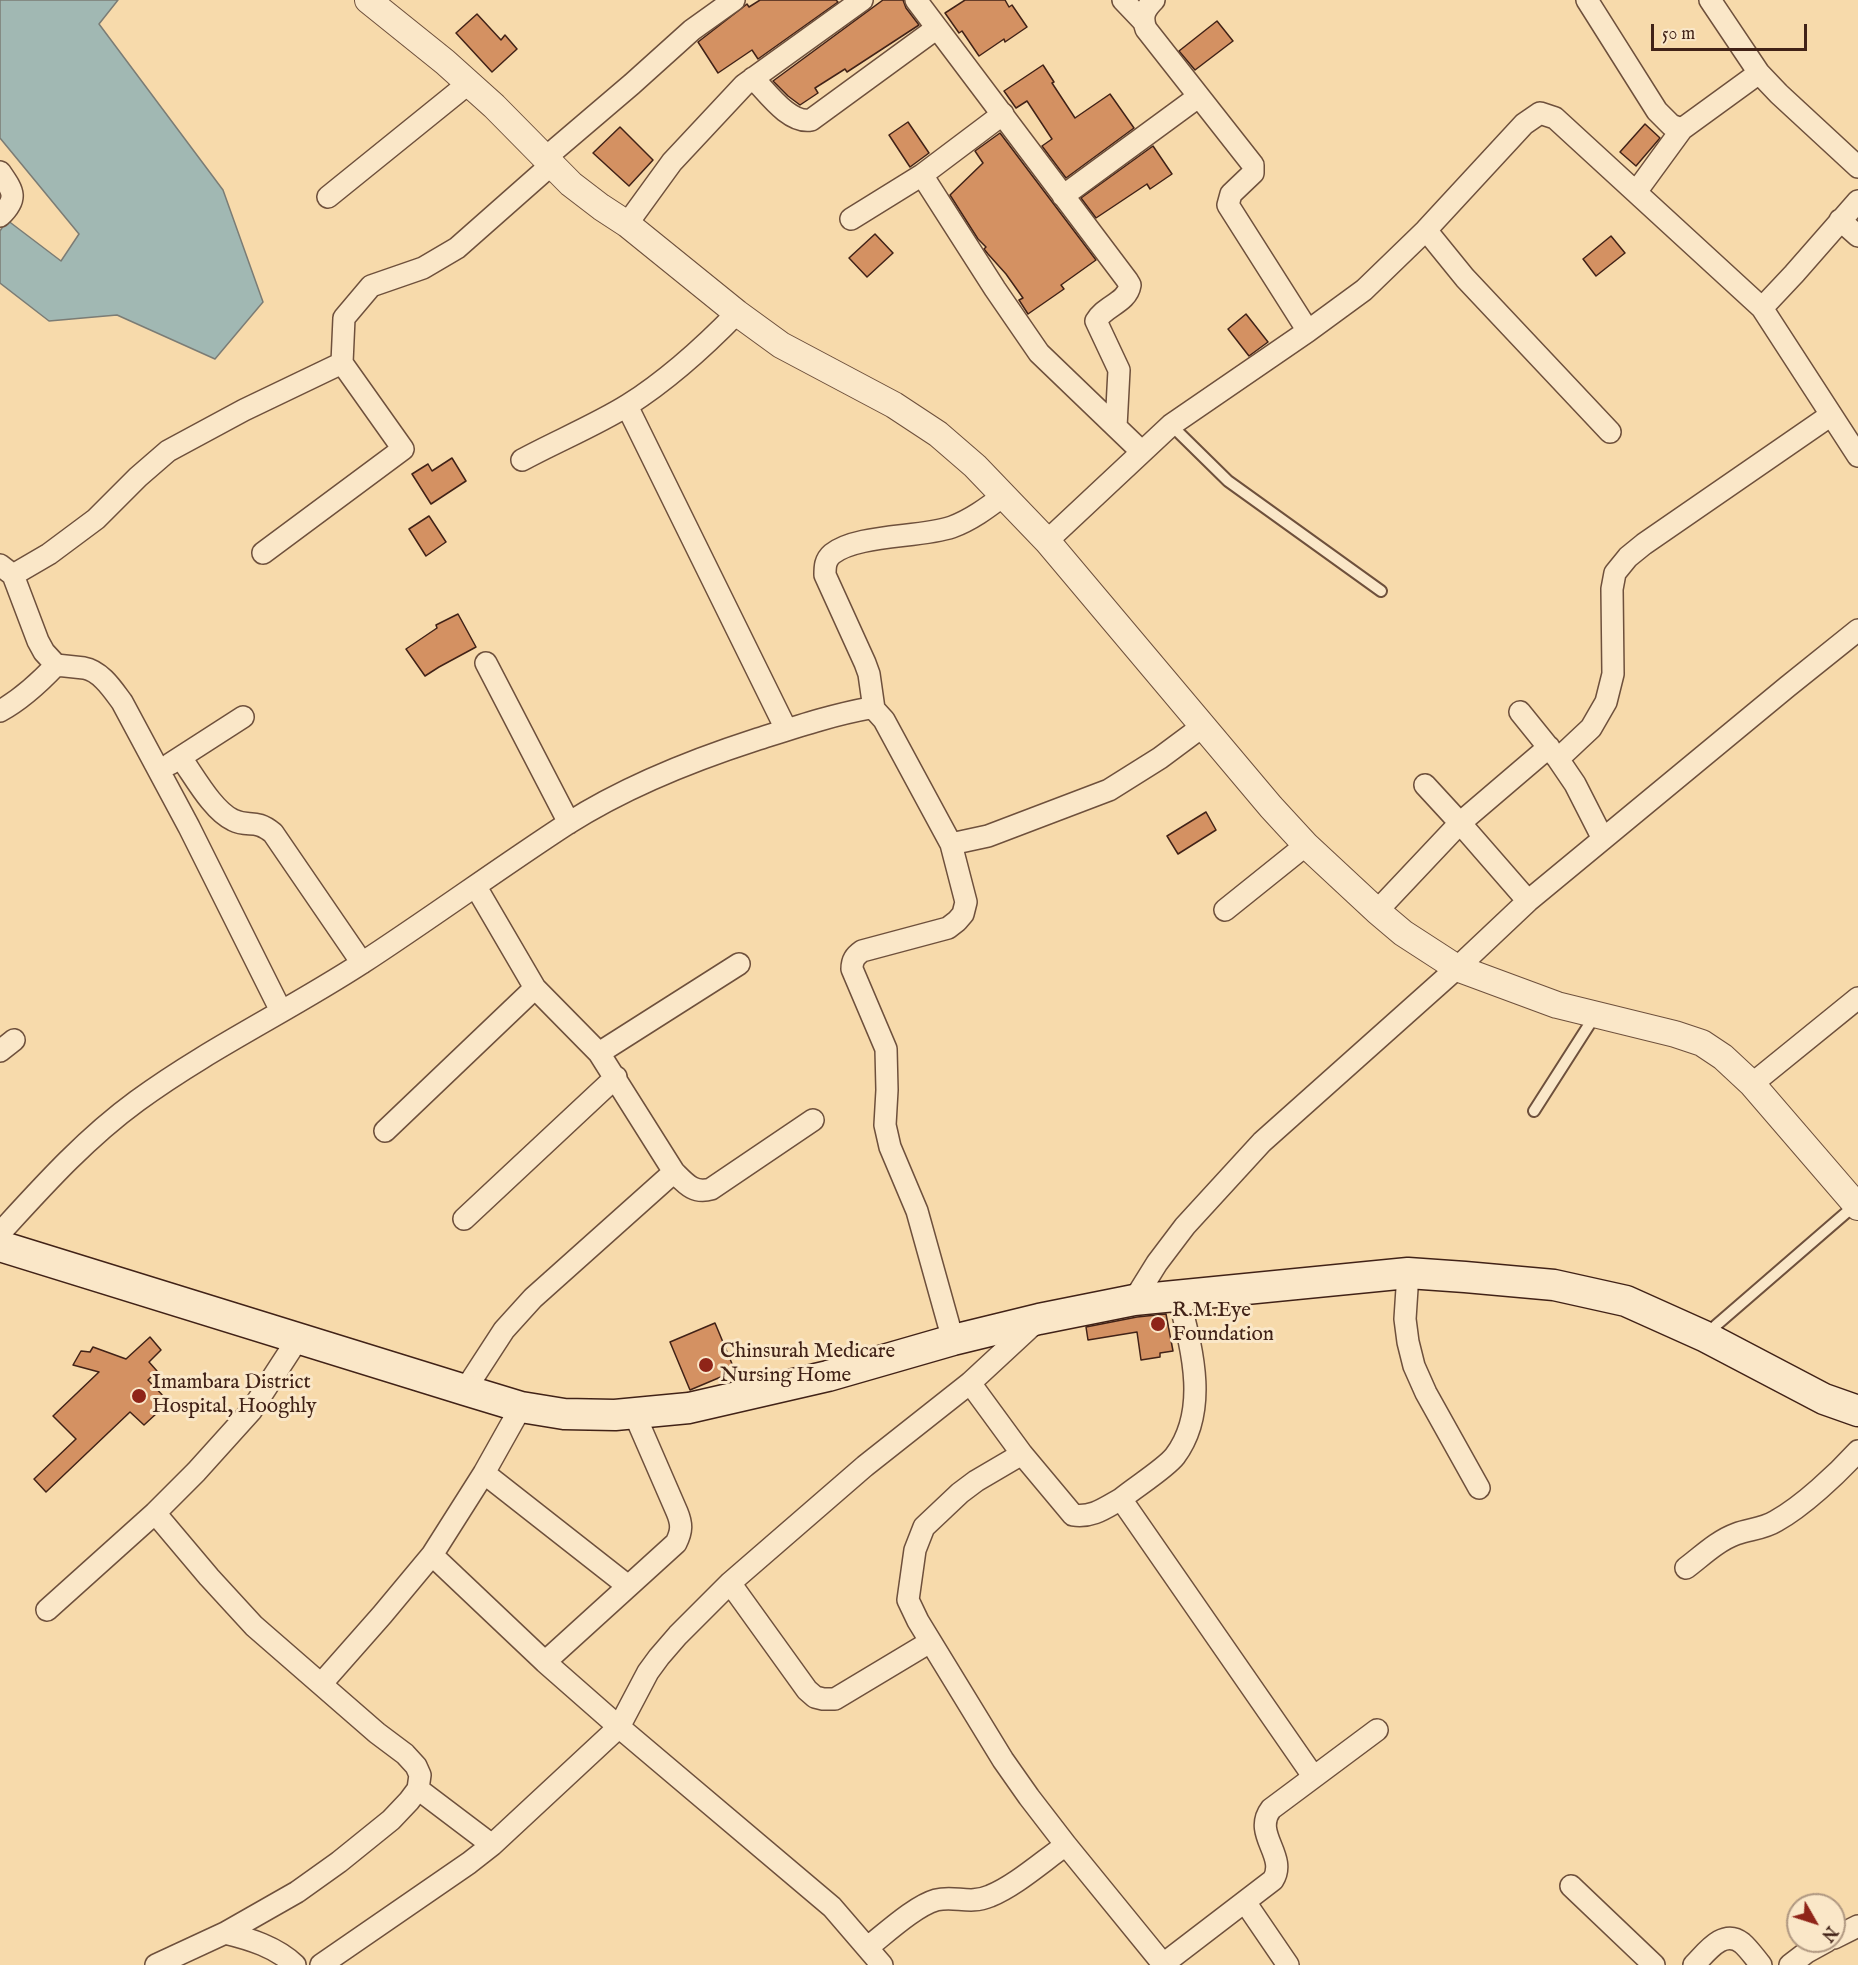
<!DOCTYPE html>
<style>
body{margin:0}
#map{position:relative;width:1858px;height:1965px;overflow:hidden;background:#f7daab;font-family:"IM FELL English",serif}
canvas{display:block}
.north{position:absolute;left:1786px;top:1893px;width:60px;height:60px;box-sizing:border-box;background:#fae7c8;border:2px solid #b09881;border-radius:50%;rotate:129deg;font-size:16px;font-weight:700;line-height:24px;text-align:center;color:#412217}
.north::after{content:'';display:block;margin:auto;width:21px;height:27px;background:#8f2418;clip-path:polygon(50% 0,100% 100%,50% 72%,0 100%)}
.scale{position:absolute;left:1651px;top:24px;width:156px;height:27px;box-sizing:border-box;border:3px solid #412217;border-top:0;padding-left:8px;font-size:18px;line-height:21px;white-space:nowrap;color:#412217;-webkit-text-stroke:4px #fae7c8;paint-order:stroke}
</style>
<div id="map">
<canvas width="1858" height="1965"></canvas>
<div class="north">N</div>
<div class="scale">50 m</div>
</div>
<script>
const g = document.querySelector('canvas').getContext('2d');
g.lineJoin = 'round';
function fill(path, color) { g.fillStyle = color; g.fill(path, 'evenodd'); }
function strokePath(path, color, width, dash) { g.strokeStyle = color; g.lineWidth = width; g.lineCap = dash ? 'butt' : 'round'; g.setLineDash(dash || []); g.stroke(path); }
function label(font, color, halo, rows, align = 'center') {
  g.font = font + ' "IM FELL English",serif'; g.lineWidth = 6; g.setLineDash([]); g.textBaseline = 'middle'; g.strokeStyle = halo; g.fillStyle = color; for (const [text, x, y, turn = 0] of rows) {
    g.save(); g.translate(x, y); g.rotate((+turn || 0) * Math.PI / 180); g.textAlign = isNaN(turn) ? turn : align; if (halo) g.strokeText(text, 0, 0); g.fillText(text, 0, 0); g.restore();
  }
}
const water = new Path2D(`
 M0,0H118L99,24L223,190L263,302L215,359L117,315L49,321L0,283V231L7,220L61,261L79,234L0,138Z`);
fill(water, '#a1b8b3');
strokePath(water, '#7b7c75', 1.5);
const building = new Path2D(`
 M760,0H836L838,2L758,59L752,50L718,73L698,42L747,4L749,7Z
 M883,0H903L906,8L919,25L847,72L845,69L815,88L818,93L800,105L788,96L773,81Z
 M965,0H1005L1009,7L1012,5L1027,27L1005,42L1004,39L979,56L962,31L959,33L945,13Z
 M477,14L501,40L505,35L517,49L492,72L456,33Z
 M1217,21L1233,41L1195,70L1179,51Z
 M1043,65L1054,82L1052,83L1075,118L1110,94L1134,128L1066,178L1042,146L1052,139L1027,101L1016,108L1004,91Z
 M908,122L929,153L910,167L889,135Z
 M1645,124L1660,138L1636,166L1620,152Z
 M620,127L653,160L629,186L593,153Z
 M1000,133L1096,260L1061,285L1064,289L1028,314L1019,300L1023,298L1006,274L988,254L984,249L986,247L978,239L950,195L983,163L975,151Z
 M1153,146L1172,174L1150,189L1147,184L1096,218L1081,198Z
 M875,234L893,253L867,277L849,258Z
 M1611,236L1625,253L1596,276L1583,259Z
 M1246,314L1268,342L1249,356L1228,329Z
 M452,458L466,481L431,504L412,474L428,464L432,471Z
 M429,516L446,542L426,556L409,529Z
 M458,614L476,647L439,667L425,676L406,649L437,628L436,625Z
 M1206,812L1216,830L1178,854L1167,836Z
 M1166,1314L1173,1351L1160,1353V1357L1141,1360L1137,1332L1088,1340L1086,1327L1137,1317Z
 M715,1323L735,1371L690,1390L670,1342Z
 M150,1337L161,1350L149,1362L157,1371L148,1380L169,1402L144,1425L130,1412L46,1492L34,1479L76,1439L53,1416L99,1372L73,1365L81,1351L90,1352L93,1347L126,1359Z`);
fill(building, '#d49162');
strokePath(building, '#412217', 1.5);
const service = new Path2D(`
 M1171,425L1228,481L1381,591
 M1534,1111L1596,1014
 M1706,1334L1855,1205`);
const minor = new Path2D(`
 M916,0L1127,280L1130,285C1127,303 1104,306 1096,321L1119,370L1116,427
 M1123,0L1143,21
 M1154,0C1145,9 1141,16 1146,29L1253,165V173L1231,194L1228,205L1308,331
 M1587,0L1657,111L1671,125L1682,129
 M1710,0L1759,73L1779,94L1858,167
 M753,78C767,92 789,124 811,120L937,28
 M544,159L632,84L692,30L734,0
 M0,172C13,191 19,198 0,216
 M922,175L995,289L1039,353L1142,452
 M1636,192L1682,129L1759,73
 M1063,196L1198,97
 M328,197L469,83
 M851,219L922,175L1003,114
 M1840,220L1858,236
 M627,224L672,162L744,85L862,0
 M1426,230L1465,278L1610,432
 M1762,308L1794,274L1858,201
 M627,406L786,729
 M522,460C555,442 596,425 628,405C669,379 703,348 737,313
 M1047,541L1171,425L1308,331L1364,290L1426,230L1524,124L1540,113L1555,118L1762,308L1858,456
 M263,553L403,449L342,363L344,318L371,286L423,268L457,248L551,165
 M0,565L13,575L38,641L44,652L56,665C65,666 75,667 84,668C101,671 113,690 122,702L189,827L281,1011
 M13,575L49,554L96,519L138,477L168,451L244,410L342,363
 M486,663L569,823
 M874,709L869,674L865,663L825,575C825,567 825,560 832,554C857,534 920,538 952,527C971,520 987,508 1003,496
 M0,711C22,699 39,683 56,665
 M1520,712L1558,759L1575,784L1603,839
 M181,758C194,776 213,811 233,820C249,828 255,818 273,833L362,963
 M1558,759L1591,728L1606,702L1613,674L1612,589L1615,573L1628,557L1644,544L1831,415
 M170,764L243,717
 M1425,785L1460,823L1528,901
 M951,844L966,902L963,914L957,921L948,928L862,951C855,956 852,960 852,969L886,1049L887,1090L885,1125L890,1147L917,1211L953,1340
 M1225,910L1306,845
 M1377,911L1460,823L1549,747
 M0,1051L14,1040
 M599,1053L739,964
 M1752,1084L1858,998
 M385,1131L535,988
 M674,1172C686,1184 694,1194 711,1189L813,1120
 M464,1219L616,1077
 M0,1233C43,1186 85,1139 137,1101C208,1049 288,1011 362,963C431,918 498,869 567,824C625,787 690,761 755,740C793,728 831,715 870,708L874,709L884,720L951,844L988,836L1109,790L1160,758L1203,726
 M1408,1273L1405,1319L1408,1342L1414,1366L1426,1393L1479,1488
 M1178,1295C1191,1346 1210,1409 1175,1456C1166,1468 1134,1488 1121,1499L1313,1776
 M1134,1300L1157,1263L1185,1226L1262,1142L1457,968L1528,901L1787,687L1858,630
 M970,1383L1022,1454L1073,1515C1092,1518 1105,1508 1121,1499
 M465,1390L504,1330L533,1298L674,1172L599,1053L535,988L476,887
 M1022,1454L976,1481L960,1493L924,1527L915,1550L908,1600L918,1621L1003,1760L1029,1797L1066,1845L1163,1964
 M484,1473L628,1586
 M155,1513L209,1577L254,1626L377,1733L405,1754L416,1766L420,1775L418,1789L409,1801L391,1820L339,1862L297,1892L225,1933L156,1965
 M432,1555L545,1662L619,1727L832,1907L882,1965
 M1686,1568C1702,1556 1717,1541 1736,1534C1750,1529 1763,1529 1776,1521C1803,1506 1837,1474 1858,1451
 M730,1583L807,1690L815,1697L823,1699H835L930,1642
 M47,1610L155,1513L196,1472L251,1411L299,1337
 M545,1662L676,1543C682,1531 682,1524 677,1512L634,1413
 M322,1683L382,1615L432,1555L484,1473L521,1407
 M418,1789L492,1845L619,1727L648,1672L659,1657L678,1635L730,1583L865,1466L970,1383L1038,1320
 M1571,1886L1654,1965
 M1245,1902L1288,1965
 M225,1933C250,1939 276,1947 295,1965
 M1834,1938L1858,1926
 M868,1947C886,1933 915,1906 936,1900C955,1895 969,1905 990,1896C1015,1886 1043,1861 1066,1845
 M321,1965L469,1863L492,1845
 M1162,1965L1273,1880C1288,1856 1252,1834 1271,1809L1377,1730
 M1694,1965C1706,1953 1723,1928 1742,1943C1749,1949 1755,1958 1761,1965
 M1790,1965L1807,1952L1827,1941`);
const tertiary = new Path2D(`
 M368,0L445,62L494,106L571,184L601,207L627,224L737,313L781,345L894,405L938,434L975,466L1047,541L1271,807L1306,845L1377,911L1403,933L1457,968L1557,1005L1675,1034L1702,1043L1723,1057L1752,1084L1858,1207`);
const secondary = new Path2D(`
 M0,1246L465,1390L521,1407L564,1414L615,1415L689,1408L828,1376L953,1340L1039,1319L1134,1300L1408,1273L1465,1277L1554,1285L1626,1301L1704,1336L1824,1399L1858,1411`);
strokePath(service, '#6e503c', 14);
strokePath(minor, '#6e503c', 24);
strokePath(tertiary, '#6e503c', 28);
strokePath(secondary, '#412217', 33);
strokePath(service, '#fae7c8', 10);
strokePath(minor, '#fae7c8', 21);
strokePath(tertiary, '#fae7c8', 26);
strokePath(secondary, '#fae7c8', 30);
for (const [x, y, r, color] of [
 [1158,1324,8,"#8f2418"],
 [706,1365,8,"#8f2418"],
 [139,1396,8,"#8f2418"]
]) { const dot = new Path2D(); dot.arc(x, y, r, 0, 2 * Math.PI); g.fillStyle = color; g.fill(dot); strokePath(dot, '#fae7c8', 2); }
label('21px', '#412217', '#fae7c8', [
 ["R.M.Eye",1172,1312],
 ["Foundation",1172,1336],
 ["Chinsurah Medicare",720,1353],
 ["Nursing Home",720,1377],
 ["Imambara District",152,1384],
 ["Hospital, Hooghly",152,1408]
], 'left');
</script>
